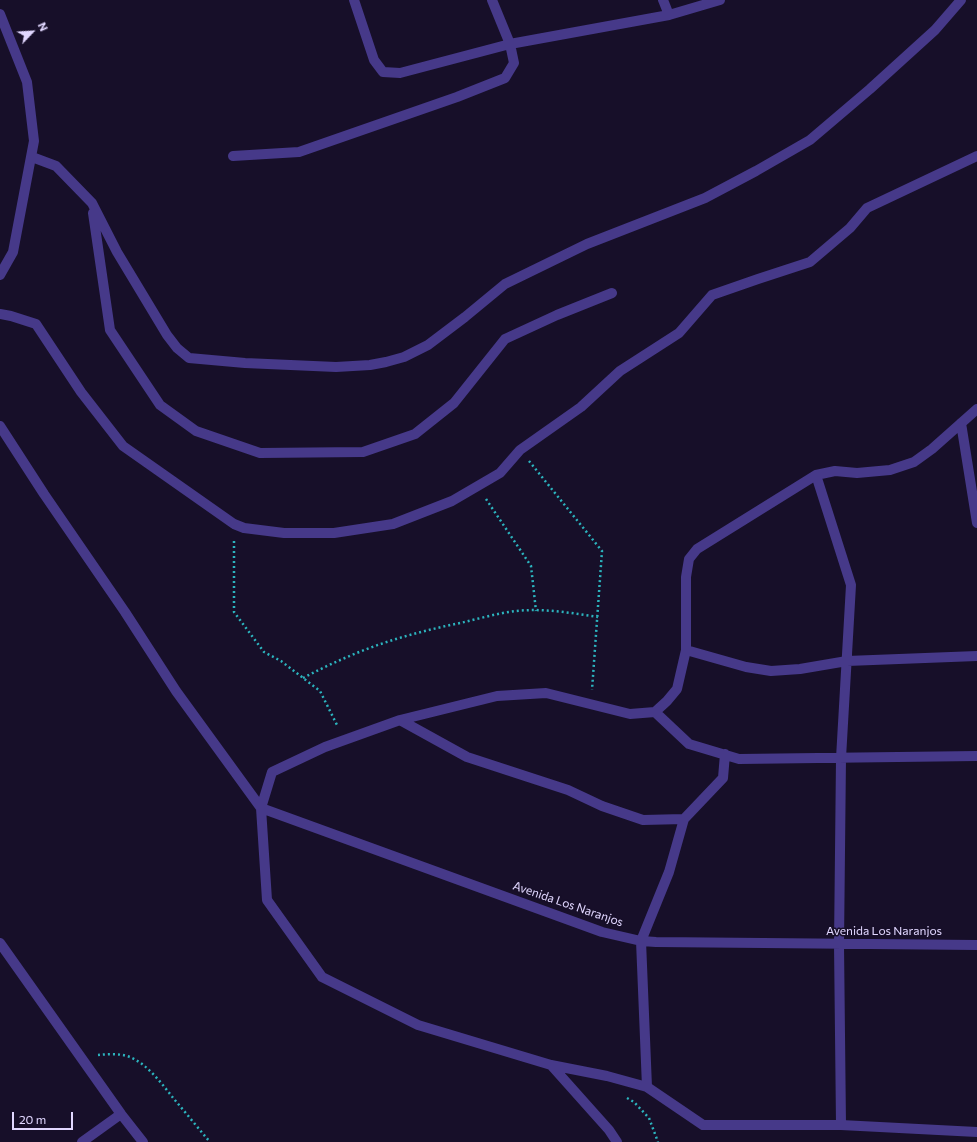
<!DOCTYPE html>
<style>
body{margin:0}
#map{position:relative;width:977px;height:1142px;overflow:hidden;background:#170f29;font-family:Commissioner,sans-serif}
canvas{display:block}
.north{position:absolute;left:12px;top:12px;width:40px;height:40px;-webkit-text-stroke:3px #170f29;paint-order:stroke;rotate:65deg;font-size:11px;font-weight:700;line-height:16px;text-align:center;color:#e1d7ff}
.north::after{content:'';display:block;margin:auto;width:14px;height:18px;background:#e1d7ff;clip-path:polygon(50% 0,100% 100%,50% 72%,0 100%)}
.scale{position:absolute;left:12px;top:1112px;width:61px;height:18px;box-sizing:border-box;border:2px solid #e1d7ff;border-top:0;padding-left:5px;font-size:12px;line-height:14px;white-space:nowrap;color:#e1d7ff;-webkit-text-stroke:3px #170f29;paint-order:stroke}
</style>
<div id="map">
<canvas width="977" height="1142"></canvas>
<div class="north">N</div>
<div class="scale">20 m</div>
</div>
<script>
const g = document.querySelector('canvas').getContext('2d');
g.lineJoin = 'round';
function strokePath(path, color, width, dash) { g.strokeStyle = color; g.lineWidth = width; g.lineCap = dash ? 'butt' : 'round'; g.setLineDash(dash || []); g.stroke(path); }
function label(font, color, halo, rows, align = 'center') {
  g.font = font + ' Commissioner,sans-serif'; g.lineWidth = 3; g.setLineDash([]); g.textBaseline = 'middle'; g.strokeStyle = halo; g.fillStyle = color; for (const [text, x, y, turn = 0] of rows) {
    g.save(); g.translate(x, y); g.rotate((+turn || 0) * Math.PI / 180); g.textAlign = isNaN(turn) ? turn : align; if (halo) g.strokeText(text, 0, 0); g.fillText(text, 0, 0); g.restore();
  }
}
strokePath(new Path2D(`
 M529,461L602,551L592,690
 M486,499L531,566L536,611
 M234,541V612L264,652L281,661L320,691L337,725L335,726
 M303,678C326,666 350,655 375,646C403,636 431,629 460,623C478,619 498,613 516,611C544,608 571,613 598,617
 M98,1055C109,1054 122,1053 132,1058C149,1066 162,1084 174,1099C186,1113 198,1128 210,1142
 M627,1098L634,1102L649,1118L658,1142`), '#2cb4be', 2.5, [2, 3]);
strokePath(new Path2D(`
 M354,0L374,60L383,72L400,73L510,44L669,15L720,0
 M663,0L669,15
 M0,14L27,82L34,141L13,252L0,275
 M233,156L299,152L457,97L505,78L514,63L510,44L492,0
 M32,157L56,166L92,203L117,252L167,335L177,348L189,358L245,363L336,367L370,365L386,362L404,357L428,345L465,317L505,284L587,244L705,198L756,171L810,140L870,89L935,30L961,0
 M93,213L110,330L160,405L196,431L260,453L363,452L415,434L454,403L505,339L557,315L612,293
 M0,314L11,316L36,324L81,392L123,446L234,524L244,528L284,533H334L393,524L452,501L500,473L520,450L581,407L620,371L679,333L712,295L758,279L810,262L850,228L867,208L977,156
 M977,409L932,449L914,462L890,470L857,473L835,471L816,475L697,549L689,559L686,577V650L677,689L667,701L655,712L630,714L546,693L497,696L400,720L325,747L272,772L261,808L267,900L322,977L418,1025L551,1065L607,1076L647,1087L703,1125H841L977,1132
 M961,423L977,523
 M0,426L44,494L125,612L176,691L261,808
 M816,475L851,585L841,758L839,944L841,1125
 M686,650L746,667L771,671L800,669L847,661L977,656
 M655,712L689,744L739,759L977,756
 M400,720L467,757L568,790L602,806L643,820L684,819
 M261,808L602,932L641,941L656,942L977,945
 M0,943L121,1114L143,1142
 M551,1065L609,1130L617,1142
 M647,1087L641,941L669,872L684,819L723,778L725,754
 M82,1142L121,1114`), '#463989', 10);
label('12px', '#e1d7ff', '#170f29', [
 ["Avenida Los Naranjos",568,904,19],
 ["Avenida Los Naranjos",884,931]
]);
</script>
